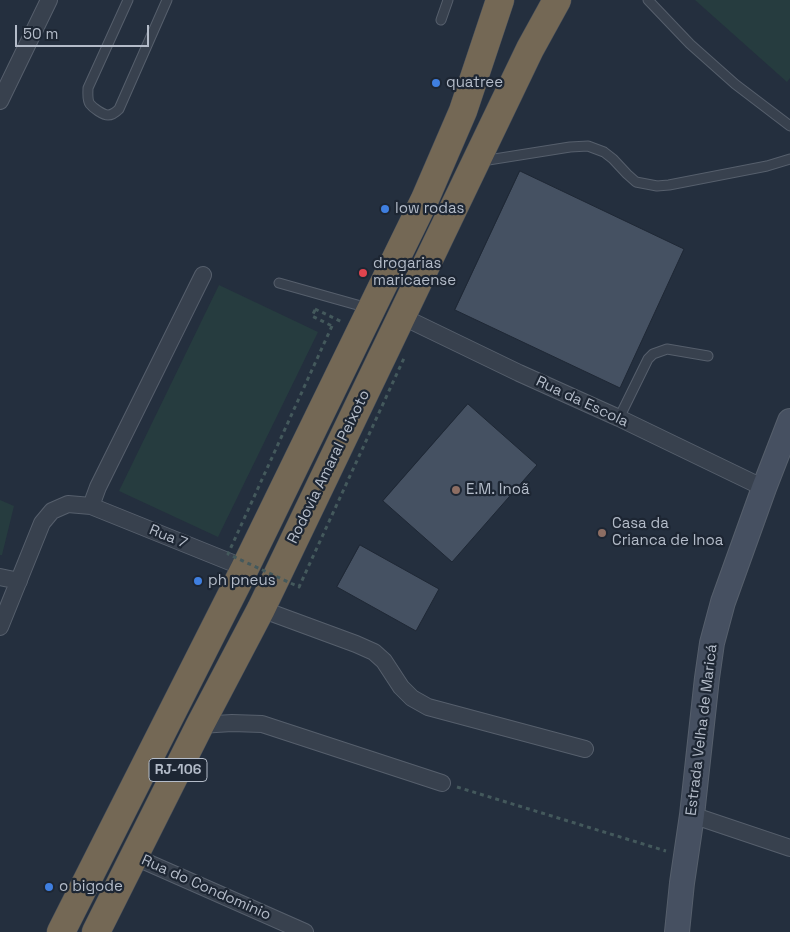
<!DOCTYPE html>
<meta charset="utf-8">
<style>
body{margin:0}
#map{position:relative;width:790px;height:932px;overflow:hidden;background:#242f3e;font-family:"Space Grotesk",sans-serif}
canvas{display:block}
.scale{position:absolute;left:15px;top:25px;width:134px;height:22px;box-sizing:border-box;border:2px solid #b4bcc9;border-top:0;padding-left:6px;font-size:15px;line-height:18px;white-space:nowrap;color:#b4bcc9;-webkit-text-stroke:4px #1d2633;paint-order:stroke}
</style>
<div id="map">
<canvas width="790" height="932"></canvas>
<div class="scale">50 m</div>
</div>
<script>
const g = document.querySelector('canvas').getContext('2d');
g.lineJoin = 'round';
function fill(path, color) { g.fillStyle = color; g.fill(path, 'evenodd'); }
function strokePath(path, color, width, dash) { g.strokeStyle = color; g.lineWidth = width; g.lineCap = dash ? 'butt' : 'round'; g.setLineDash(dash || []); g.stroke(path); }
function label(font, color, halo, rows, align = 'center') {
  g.font = font + ' "Space Grotesk",sans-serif'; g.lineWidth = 4.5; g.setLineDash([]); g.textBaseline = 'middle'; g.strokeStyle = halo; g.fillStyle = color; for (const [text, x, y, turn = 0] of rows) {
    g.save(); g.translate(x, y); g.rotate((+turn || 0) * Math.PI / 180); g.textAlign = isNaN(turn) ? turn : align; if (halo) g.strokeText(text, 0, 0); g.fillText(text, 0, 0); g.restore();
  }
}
fill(new Path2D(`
 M695,0H790V78L787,82Z
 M219,285L318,332L218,537L119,491Z
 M0,500L14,506L2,555H0Z`), '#263c3f');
const building = new Path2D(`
 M520,171L684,249L620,388L455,310Z
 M468,404L537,465L452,562L383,501Z
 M360,545L439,589L416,631L337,587Z`);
fill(building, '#455162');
strokePath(building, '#1f2835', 1);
const lane = new Path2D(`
 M128,0L88,88C88,93 87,100 90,104C93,108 103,115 108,115C112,115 116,112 119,109L167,0
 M648,0L690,44L735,84L790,126
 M441,20L448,0
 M482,161L570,147L588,146L604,152L613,159L627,174L636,182L657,186L669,185L767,166L790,159
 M279,283L368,308
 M619,418L648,359L653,354L667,349L708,356`);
const street = new Path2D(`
 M0,101L49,0
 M401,316L519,373L619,418L764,488
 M91,506L98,487L203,275
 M0,577L19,581
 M261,609L356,644L374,652L384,661L401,687L412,698L428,707L585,749
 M0,627L42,523L52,511L68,504L91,506L245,568
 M200,725L232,723L262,724L442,783
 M692,815L790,848
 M135,857L305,932`);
const secondary = new Path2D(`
 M677,932L682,883L692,815L707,678L712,643L723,602L764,488L790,421`);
const highway = new Path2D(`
 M61,932L245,568L425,199L463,111L500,0
 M96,932L200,725L261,609L530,49L557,0`);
strokePath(lane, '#565f6c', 11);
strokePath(street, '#565f6c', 18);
strokePath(secondary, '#565f6c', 26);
strokePath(highway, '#434c59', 29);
strokePath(new Path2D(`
 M315,309L342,322
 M315,310L312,316L332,326
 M457,787L666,851`), '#44595c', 3, [4, 4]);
strokePath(lane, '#38414e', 9);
strokePath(street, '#38414e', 16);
strokePath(secondary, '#465061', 24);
strokePath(highway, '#746855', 28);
strokePath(new Path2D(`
 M332,326L228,554L299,587L405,356`), '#44595c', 3, [4, 4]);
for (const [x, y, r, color] of [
 [436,83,5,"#3f7fe0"],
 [385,209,5,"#3f7fe0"],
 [363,273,5,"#e0444e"],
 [456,490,5,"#8d6e63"],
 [602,533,5,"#8d6e63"],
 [198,581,5,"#3f7fe0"],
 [49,887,5,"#3f7fe0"]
]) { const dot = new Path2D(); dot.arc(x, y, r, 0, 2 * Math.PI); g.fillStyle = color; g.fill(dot); strokePath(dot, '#1d2633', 2); }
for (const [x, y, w] of [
 [178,770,58]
]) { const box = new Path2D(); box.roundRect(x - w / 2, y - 11.5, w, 23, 4); g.fillStyle = '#1d2633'; g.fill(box); strokePath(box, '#b4bcc9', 1); }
label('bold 14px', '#b4bcc9', null, [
 ["RJ-106",178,770]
]);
label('15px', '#b4bcc9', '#1d2633', [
 ["quatree",446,83],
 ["low rodas",395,209],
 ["drogarias",373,264],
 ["maricaense",373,281],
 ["E.M. Inoã",466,490],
 ["Casa da",612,524],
 ["Crianca de Inoa",612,541],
 ["ph pneus",208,581],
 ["o bigode",59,887]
], 'left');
label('15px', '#b4bcc9', '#1d2633', [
 ["Rua da Escola",582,402,25],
 ["Rodovia Amaral Peixoto",329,467,-64],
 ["Rua 7",168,537,22],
 ["Estrada Velha de Maricá",702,730,-83],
 ["Rua do Condominio",206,888,24]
]);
</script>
